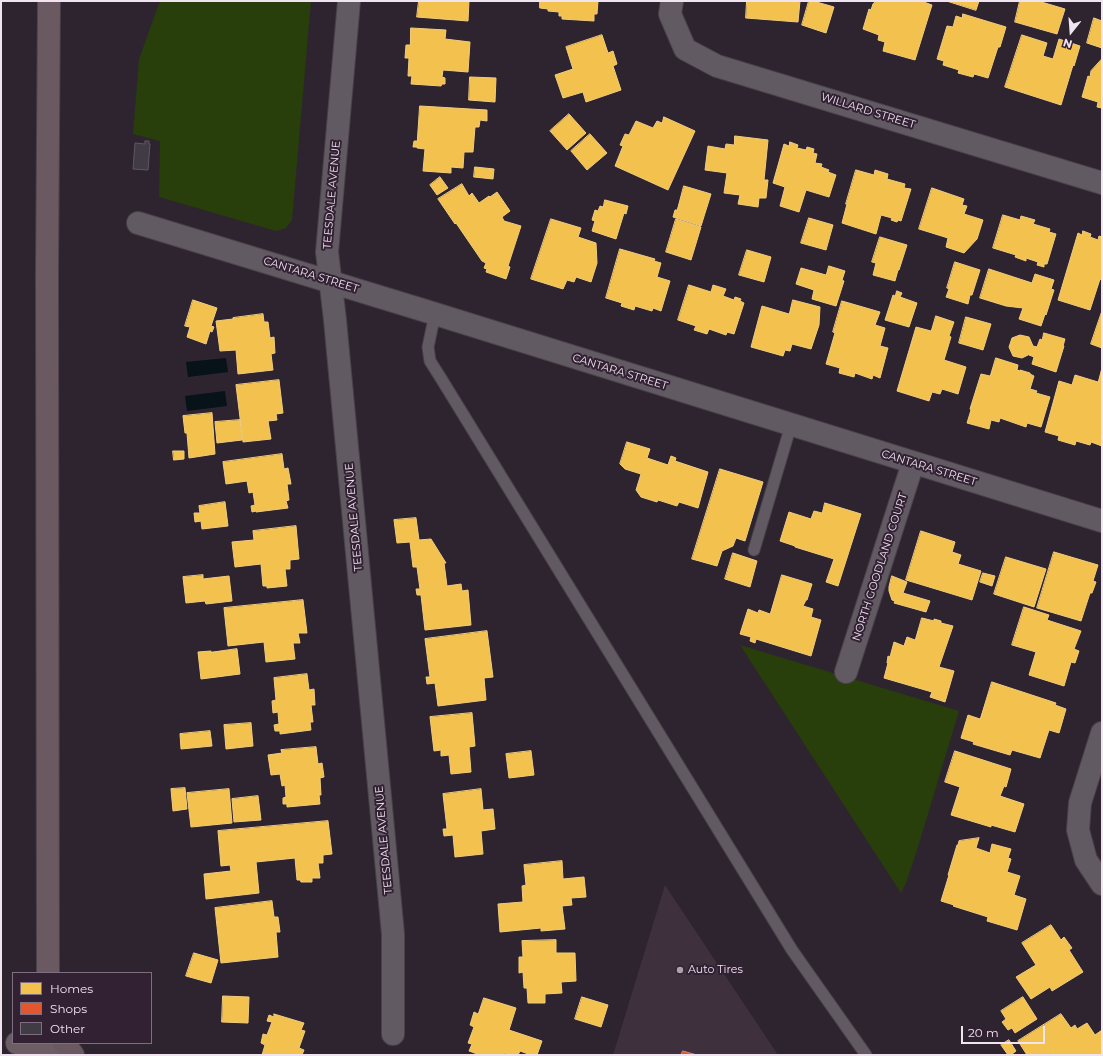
<!DOCTYPE html>
<style>
body{margin:0}
#map{position:relative;width:1103px;height:1056px;overflow:hidden;background:#2e242f;font-family:Montserrat,sans-serif}
canvas{display:block}
.frame{position:absolute;inset:0;border:2px solid #f0e4f1;pointer-events:none}
.legend{position:absolute;left:12px;top:972px;width:140px;height:72px;box-sizing:border-box;background:#322033;border:1px solid #7e6e7f;margin:0;padding:5px 7px;list-style:none;font-size:12px;color:#f0e4f1}
.legend li{display:flex;align-items:center;gap:8px;height:20px}
.legend b{width:20px;border:1px solid #7e6e7f}
.north{position:absolute;left:1051px;top:12px;width:40px;height:40px;-webkit-text-stroke:3px #322033;paint-order:stroke;rotate:197deg;font-size:11px;font-weight:700;line-height:16px;text-align:center;color:#f0e4f1}
.north::after{content:'';display:block;margin:auto;width:14px;height:18px;background:#f0e4f1;clip-path:polygon(50% 0,100% 100%,50% 72%,0 100%)}
.scale{position:absolute;left:961px;top:1026px;width:84px;height:18px;box-sizing:border-box;border:2px solid #f0e4f1;border-top:0;padding-left:5px;font-size:12px;line-height:14px;white-space:nowrap;color:#f0e4f1;-webkit-text-stroke:3px #322033;paint-order:stroke}
</style>
<div id="map">
<canvas width="1103" height="1056"></canvas>
<div class="frame"></div>
<ul class="legend">
<li><b style="height:11px;background:#f2c14e"></b>Homes</li>
<li><b style="height:11px;background:#e4572e"></b>Shops</li>
<li><b style="height:11px;background:#413b45"></b>Other</li>
</ul>
<div class="north">N</div>
<div class="scale">20 m</div>
</div>
<script>
const g = document.querySelector('canvas').getContext('2d');
g.lineJoin = 'round';
function fill(path, color) { g.fillStyle = color; g.fill(path, 'evenodd'); }
function strokePath(path, color, width, dash) { g.strokeStyle = color; g.lineWidth = width; g.lineCap = dash ? 'butt' : 'round'; g.setLineDash(dash || []); g.stroke(path); }
function label(font, color, halo, rows, align = 'center') {
  g.font = font + ' Montserrat,sans-serif'; g.lineWidth = 4; g.setLineDash([]); g.textBaseline = 'middle'; g.strokeStyle = halo; g.fillStyle = color; for (const [text, x, y, turn = 0] of rows) {
    g.save(); g.translate(x, y); g.rotate((+turn || 0) * Math.PI / 180); g.textAlign = isNaN(turn) ? turn : align; if (halo) g.strokeText(text, 0, 0); g.fillText(text, 0, 0); g.restore();
  }
}
fill(new Path2D(`
 M665,885L778,1055H613Z`), '#3e303c');
fill(new Path2D(`
 M160,1H311L292,220L286,228L276,231L159,197L160,141L133,134L139,59Z
 M740,645L959,711L918,847L906,883L901,893Z`), '#283e0b');
fill(new Path2D(`
 M226,358L228,372L188,377L186,362Z
 M225,391L227,406L187,411L185,396Z`), '#071219');
const homes = new Path2D(`
 M419,1H469L468,21L417,17Z
 M540,1H598L597,14H594V21L562,19V16H559V12L548,11V9L540,8Z
 M747,1H800L798,22L746,18Z
 M809,1H813L834,7L826,33L802,25Z
 M877,1H921L932,5L915,60L883,51L885,42L878,40L879,35L863,29L869,9L871,10L873,4Z
 M947,1H979L976,10Z
 M1020,1H1038L1065,9L1057,34L1015,22Z
 M963,14L1006,27L1000,47H998L988,78L974,74L973,77L958,73L959,70L943,65L944,61L937,59L947,26L953,27L956,16L962,18Z
 M1094,18L1102,21V48L1087,43Z
 M411,28L446,30L445,39L470,42L468,72L443,70L442,77L445,78V84H442L441,86L411,84L412,76H408L409,58H405L406,45H410Z
 M602,35L608,53L613,51L617,64L613,66L621,90L586,102L583,92L563,98L555,75L573,69L566,47Z
 M1022,35L1047,43L1043,56L1053,59L1059,39L1080,46L1074,66L1073,65L1061,105L1005,87Z
 M1102,59V108L1097,107L1098,102L1082,97L1088,76L1090,77L1091,71Z
 M470,77L496,78L495,102L469,100Z
 M420,106L487,110V121L480,120L479,127H475L473,152H464L463,168L451,167V173L423,171L425,149L417,148V147H413L414,141H417Z
 M569,114L586,133L567,150L550,131Z
 M664,117L695,131L668,190L615,166L623,146L620,145L625,134L629,135L636,121L653,128L657,121L662,123Z
 M590,134L607,153L587,170L571,151Z
 M735,136L768,140L764,180H768L766,198H759L758,207L738,204L740,195L724,193L727,173L705,170L708,146L725,149L726,144L734,145Z
 M790,142L798,145L797,148L806,150L807,147L814,149L813,153L817,154L815,163L822,164L821,167L829,170L828,172L836,175L829,197L806,190L799,212L780,206L785,187L773,183L784,144L789,146Z
 M475,167L494,169L493,179L474,177Z
 M856,170L874,175L875,170L888,174L887,179L905,184L904,188L911,189L901,221L898,220L897,222L891,220L892,218L881,215L876,234L842,223L847,204H846Z
 M440,177L448,188L437,195L430,185Z
 M462,184L469,196L472,193L479,203L489,196L490,197L497,192L510,211L502,217L504,221L521,226L508,266L510,267L506,279L486,272L487,269L484,268L486,263L482,261L456,223L455,224L438,199Z
 M684,186L711,194L701,226L673,217L675,210H677Z
 M932,188L964,199L962,205L967,206L964,214L983,220L977,239L964,253L946,247L948,238L919,229Z
 M605,200L628,206L626,214L624,213L616,239L592,231L595,221L592,220L595,210L598,211L600,206L603,207Z
 M1003,215L1020,220L1021,216L1035,220L1033,224L1050,229L1049,232L1056,234L1047,264H1044V267L1037,265L1038,262L1026,258V261L1015,257L1016,255L993,248Z
 M809,218L833,225L826,250L801,243Z
 M551,219L581,228L578,237L596,243L597,263L591,282L576,277L574,282L567,280L563,289L531,279Z
 M676,219L701,227L691,260L666,252Z
 M1083,231L1091,234L1090,237L1098,240L1099,236L1102,237V280L1100,279L1090,310L1058,300L1078,233L1082,235Z
 M880,237L907,245L899,270H898L895,281L873,275L876,263L872,262Z
 M620,249L655,259L654,261L661,263L657,277L670,281L661,311L653,308L652,311L635,306L634,310L621,306L622,303L606,298Z
 M747,250L771,257L764,282L739,275Z
 M955,262L980,270L972,295H970L968,304L946,297L949,289L947,288Z
 M829,266L845,271L842,280L844,281L836,306L812,299L814,290L796,284L801,268L826,275Z
 M989,269L1032,283L1035,274L1054,280L1051,289L1054,290L1046,315L1045,314L1041,326L1019,319L1023,308L1006,306L980,298Z
 M689,285L711,292L713,285L726,289L723,296L734,300L735,297L741,299L740,301L744,303L734,334L727,332L726,335L709,329L707,334L694,330L696,326L678,320Z
 M897,291L902,293L900,297L917,303L909,327L885,320L893,295L895,296Z
 M193,300L217,308L211,326L214,327L212,332L210,331L206,344L187,337L190,327L185,326Z
 M793,300L820,307L819,325L811,349L792,344L790,351L785,350L783,356L751,347L762,306L789,314Z
 M842,301L880,312L875,325L885,328L880,346L888,348L880,378L873,375L872,379L855,373L854,377L839,373L840,368L826,364L835,333L833,332Z
 M1102,311V348L1091,344Z
 M263,314L264,322H268L270,338L274,337L275,353L271,354L273,370L238,374L236,350L220,351L216,321L233,319V318Z
 M936,316L954,322L949,336L951,337L944,360L966,367L958,394L942,389L940,394L932,392L929,401L897,391L916,327L931,331Z
 M966,317L991,324L983,350L959,343Z
 M1044,333L1065,339L1063,346H1064L1056,372L1032,364L1034,357L1029,355L1030,354L1022,358L1013,356L1009,347L1012,338L1020,335L1029,337L1033,346L1037,347L1040,339L1042,340Z
 M996,358L1018,365L1017,370L1020,371V370L1030,373V374L1034,376L1030,389L1037,391L1036,393L1050,397L1041,427L1027,423L1026,427L1000,418L999,422L991,420L989,429L967,423L971,410L970,409L981,374L990,376Z
 M1102,368V446L1091,442L1090,445L1076,441L1075,445L1058,440L1059,436L1045,432L1059,381L1072,385L1075,375L1098,382Z
 M279,380L283,413L276,414L277,420L268,421L271,439L243,442L236,385Z
 M212,413L215,454L189,458L187,433H185L183,416Z
 M240,420L242,440L217,443L215,422Z
 M627,442L650,449L647,458L668,465L671,456L676,458L675,461L708,472L698,508L679,502L677,506L658,500L657,502L641,497L636,490L641,474L625,469L620,464Z
 M173,451H184V459L174,460Z
 M282,454L284,469L288,468L291,484H287L289,500L286,501L288,508L256,512V511L252,512L251,506L255,505L253,492L249,493L247,481L226,484L223,462Z
 M720,469L763,482L745,541L736,538L733,546L722,551L717,566L692,559Z
 M225,502L228,526L202,529L201,521L195,522L194,513H200L199,506Z
 M825,503L861,514L838,586L826,582L834,559L795,547V546L780,541L789,512L811,519L814,511L822,513Z
 M416,518L419,540L431,539L446,563H444L447,586L461,584L462,591L468,590L471,625L425,630L421,595H417L416,589H420L417,567H413L410,542L397,543L394,520Z
 M296,526L299,559L290,560V569H285L287,586L267,588V586H263L261,564L235,567L232,542L254,540L253,531Z
 M921,531L955,542L952,552L961,555L958,564L981,571L972,600L906,580Z
 M1054,552L1098,565L1093,581L1096,582L1092,593H1090L1081,621L1037,608Z
 M733,553L757,561L750,587L725,579Z
 M1006,557L1046,569L1034,607L994,594Z
 M983,573L995,576L992,586L980,582Z
 M203,575V579L229,576L232,601L206,604L205,601L186,603L183,577Z
 M782,575L812,584L807,600H806L803,606L813,609L811,617L821,620L811,656L756,639L755,643L750,641L751,637L740,634L748,609L758,613L759,610L770,614Z
 M892,576L907,582L903,593L930,601L926,612L894,603L895,601L892,600L889,591V587Z
 M303,600L307,633H298L300,643H293L295,659L266,662L264,642L228,646L224,608Z
 M1024,607L1049,615L1047,620L1081,631L1074,649L1079,651L1075,663L1071,662L1064,686L1029,675L1036,652L1012,645Z
 M922,618L934,621V619L941,621V623L953,626L939,667L954,671L945,702L930,697L932,692L884,678L888,663H887L888,656L890,657L894,642L904,646L907,637L915,640Z
 M487,631L493,677L484,678L486,700L438,706L435,683L427,684L426,677H430L425,639Z
 M237,649L240,674L201,679L198,652L211,651V652Z
 M307,674L309,690L314,689L315,705H311L313,722H310L311,730L280,734V731H275L274,725L279,724L278,712L273,713L272,701L276,700L274,678Z
 M992,682L1056,703L1055,705L1066,709L1059,733L1049,730L1040,758L1012,750L1010,755L973,744L974,742L961,738L968,715L980,719Z
 M472,713L475,746L469,747L471,772L451,774L449,755L441,756V750L434,751L430,717Z
 M251,723L253,746L226,749L224,725Z
 M210,731L212,746L181,749L180,734Z
 M316,747L318,764L322,763L324,777L320,778L321,795H319L320,804L287,807V804H283V798L286,797L285,785L282,786L280,774L271,775L268,755L282,753L281,750Z
 M531,751L534,775L509,778L506,754Z
 M955,751L1011,769L1006,787L1004,786L1000,796L1024,804L1015,832L991,825V827L951,815L960,787L945,782Z
 M185,788L187,809L173,811L171,789Z
 M229,789L232,823L191,827L187,793Z
 M481,789L483,810L493,809L495,829L481,831L483,854L455,857L453,835L444,836L443,829H447L443,794Z
 M258,796L261,820L234,822L232,799Z
 M328,821L332,854L323,855V863H318L320,878H312V882H301L300,880H297L295,858L256,862L259,893L206,899L204,874L231,871L230,865L221,866L218,831Z
 M979,838L976,848L990,853L992,844L1011,849L1008,858L1011,859L1007,872L1020,876L1014,895L1026,899L1017,930L987,921L988,917L953,906L954,905L941,901L949,875H948L957,845H958L959,841Z
 M562,861L563,879L584,877L586,897L571,898L572,905L562,906L565,929L541,931V928L500,932L498,904L523,902L522,886L526,885L524,865Z
 M272,901L274,917H278L280,932H276L278,957L221,963L215,908Z
 M1051,925L1061,940L1064,937L1072,948L1069,950L1083,972L1052,991L1050,987L1031,999L1016,977L1036,965L1022,943Z
 M556,940V953H575L576,981L561,982L562,993L545,994V1003H528L527,988H524L523,972L519,973V957H523L522,941Z
 M194,953L218,960L211,983L186,976Z
 M223,996L249,997L248,1023L222,1022Z
 M582,997L608,1005L601,1027L575,1019Z
 M1023,997L1037,1019L1015,1033L1012,1028L1008,1030L1002,1022L1006,1019L1001,1011Z
 M484,998L516,1008L509,1030L542,1041L537,1055H531L520,1051L518,1055H512L505,1053L504,1055H480L469,1051L472,1044L468,1043L474,1027L470,1025L474,1012L478,1014Z
 M274,1014L304,1023L301,1030L305,1031L299,1048L304,1050L302,1055H262L265,1045L261,1043L263,1034L267,1035L272,1022L267,1021L269,1015L274,1017Z
 M1061,1014L1071,1028L1075,1025L1077,1029L1087,1023L1095,1035L1102,1030V1055H1052L1051,1053L1047,1055H1027L1018,1041Z
 M1009,1040L1016,1051L1011,1055H1008L1001,1045Z`);
fill(homes, '#f2c14e');
strokePath(homes, '#f1cc7f', 1);
const shops = new Path2D(`
 M683,1051L697,1055H681Z`);
fill(shops, '#e4572e');
strokePath(shops, '#e88168', 1);
const building = new Path2D(`
 M145,141H149V144H150L148,170L133,169L135,143L145,144Z`);
fill(building, '#413b45');
strokePath(building, '#5e5863', 1);
const lane = new Path2D(`
 M435,314L428,347L430,361L442,380L792,950L866,1055
 M754,550L791,425`);
const street = new Path2D(`
 M349,1L327,252L335,320L393,934V1034
 M672,1L670,14L685,49L717,66L1102,183
 M138,223C460,320 780,422 1102,521
 M846,672L913,463
 M1102,733L1080,803L1078,830L1086,860L1102,884`);
const primary = new Path2D(`
 M17,1043L56,1055`);
const highway = new Path2D(`
 M48,973L47,274L49,1
 M64,1043L73,1055`);
strokePath(lane, '#4a414b', 13);
strokePath(street, '#4a414b', 24);
strokePath(primary, '#4a414b', 24);
strokePath(highway, '#4a414b', 24);
strokePath(lane, '#625a63', 11);
strokePath(street, '#625a63', 22);
strokePath(primary, '#6d5e66', 22);
strokePath(highway, '#6a5960', 22);
for (const [x, y, r, color] of [
 [680,970,4,"#aca1ad"]
]) { const dot = new Path2D(); dot.arc(x, y, r, 0, 2 * Math.PI); g.fillStyle = color; g.fill(dot); strokePath(dot, '#322033', 1.5); }
label('11px', '#f0e4f1', '#322033', [
 ["WILLARD STREET",868,111,17],
 ["TEESDALE AVENUE",332,195,-85],
 ["CANTARA STREET",311,275,17],
 ["CANTARA STREET",620,372,17],
 ["CANTARA STREET",929,468,17],
 ["TEESDALE AVENUE",354,517,-95],
 ["NORTH GOODLAND COURT",880,567,-72],
 ["TEESDALE AVENUE",384,840,-95]
]);
label('11px', '#f0e4f1', '#322033', [
 ["Auto Tires",688,970]
], 'left');
</script>
